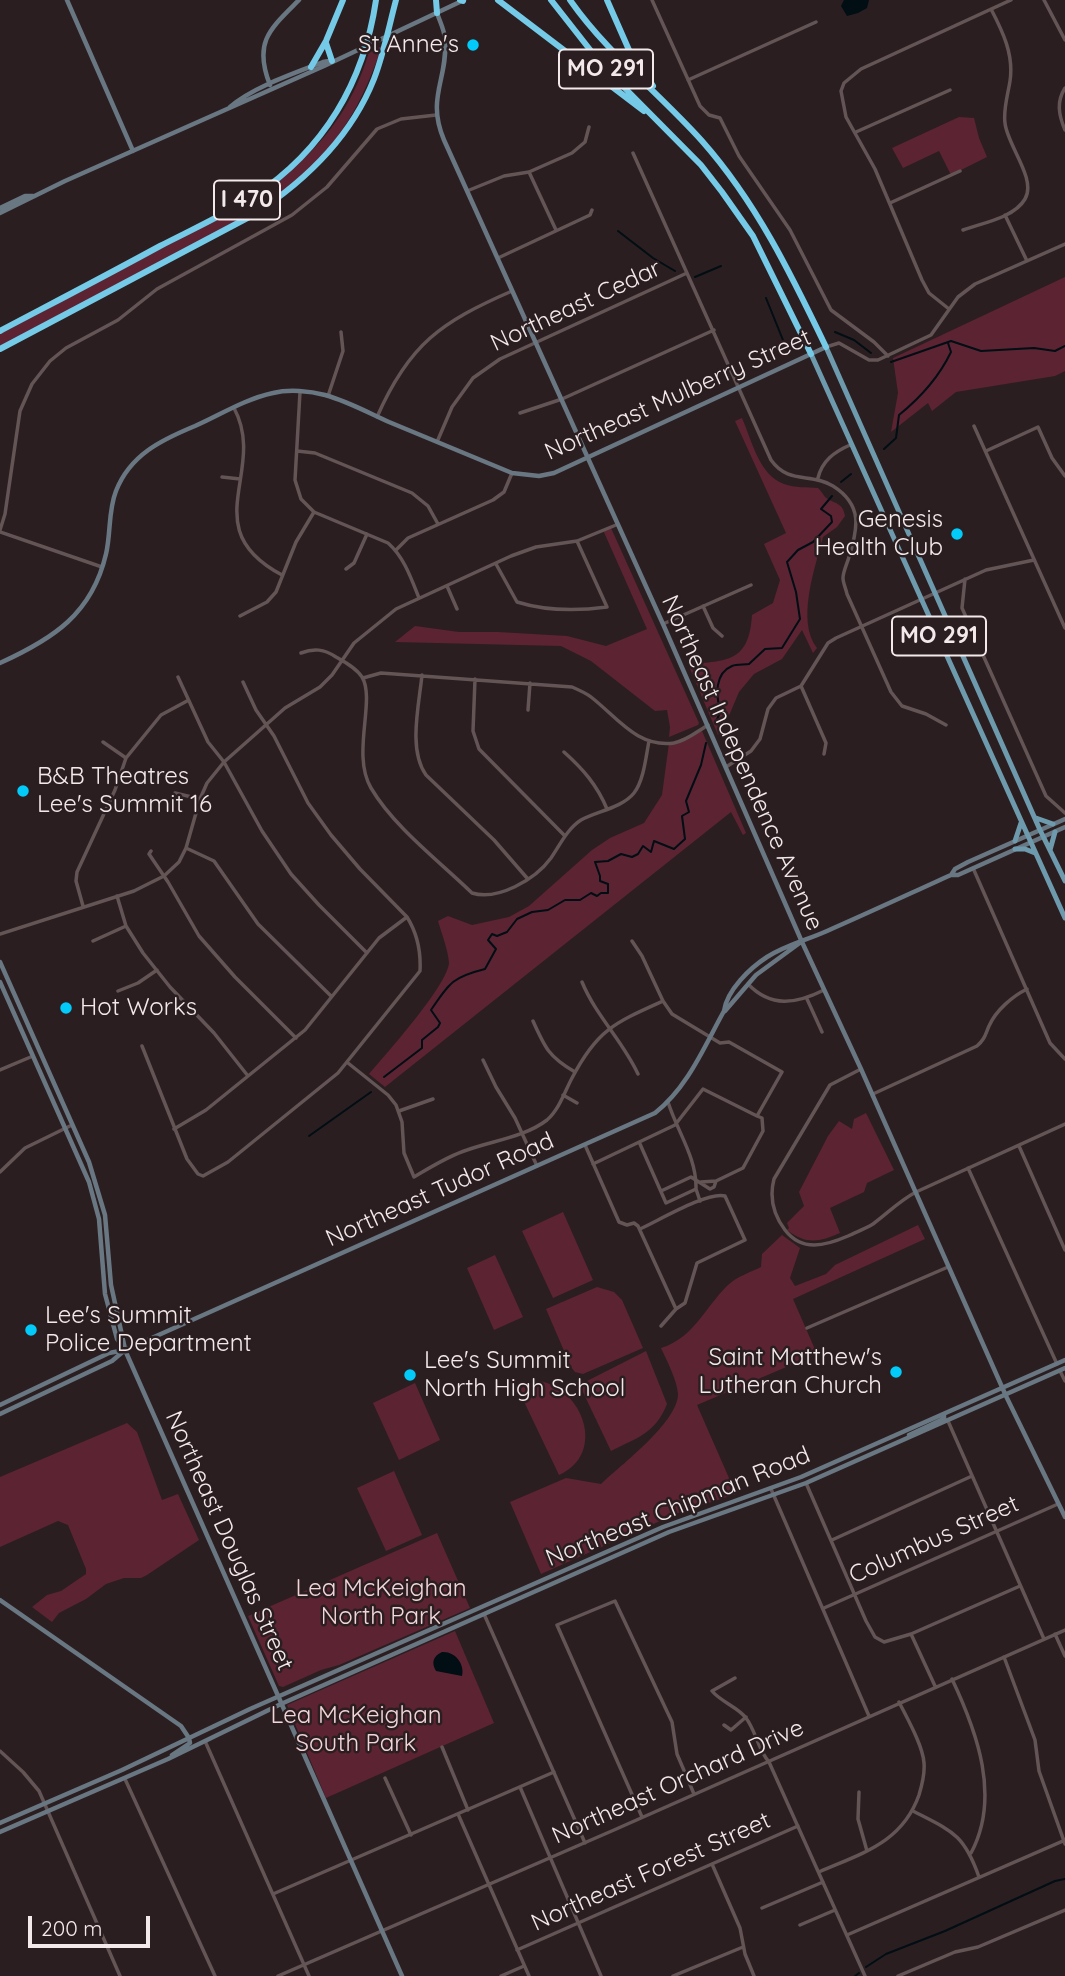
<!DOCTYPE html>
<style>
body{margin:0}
#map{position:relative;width:1065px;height:1976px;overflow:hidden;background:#2b1e20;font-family:Quicksand,sans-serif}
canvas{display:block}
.scale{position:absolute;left:28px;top:1916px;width:122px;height:32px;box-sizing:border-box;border:4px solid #f3e9eb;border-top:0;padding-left:9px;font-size:21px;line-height:24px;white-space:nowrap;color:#f3e9eb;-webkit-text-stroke:5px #2b1e20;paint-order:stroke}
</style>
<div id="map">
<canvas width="1065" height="1976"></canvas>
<div class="scale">200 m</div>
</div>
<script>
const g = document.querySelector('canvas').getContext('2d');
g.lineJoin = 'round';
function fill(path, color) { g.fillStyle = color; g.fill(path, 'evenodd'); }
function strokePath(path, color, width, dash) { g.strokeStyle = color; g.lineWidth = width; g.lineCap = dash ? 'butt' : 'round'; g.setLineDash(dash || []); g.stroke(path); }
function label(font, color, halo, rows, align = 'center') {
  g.font = font + ' Quicksand,sans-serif'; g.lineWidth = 5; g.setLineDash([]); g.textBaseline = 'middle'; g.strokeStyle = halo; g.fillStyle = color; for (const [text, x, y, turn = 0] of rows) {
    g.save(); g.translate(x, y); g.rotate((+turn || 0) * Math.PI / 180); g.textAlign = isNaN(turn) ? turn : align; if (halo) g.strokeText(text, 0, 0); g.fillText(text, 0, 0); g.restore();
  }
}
fill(new Path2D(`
 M382,46C368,87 350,126 320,158C279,202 223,228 170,256C113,286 57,316 0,346V334C52,307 103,279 155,252C249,202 336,163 369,52Z
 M959,117L974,118L979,138L987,157L951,175L939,151L903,168L892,148Z
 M1065,277V371L1055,376L956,392L932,411L928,403L891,432L898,393L893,358Z
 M742,418C752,441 759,475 784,484C795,488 807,487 818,488C821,491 823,494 825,497C834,504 843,502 845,516L837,527L823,537C815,568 796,621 817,648L813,653L802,630L782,659L754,674L739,692L725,725L718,735L688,664C728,661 749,662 752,615L773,603L780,580L764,544L786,533L735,421Z
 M611,528L699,723L698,725L669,737L670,727L667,710L655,711L591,661L561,646L395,642L415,626L459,632H498L567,636L606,646L647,629L603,530Z
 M702,731L746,833L743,835L731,812L385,1087L369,1074C386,1054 447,986 449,963C449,953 441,931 438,921L448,916L472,925L509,917L529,906L592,850L610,838L644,823L662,795L669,743Z
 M866,1113L894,1170L867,1183L864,1192L830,1208L840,1233C820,1242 806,1245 787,1230L789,1228L787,1223L804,1206L799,1192L828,1136L839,1121L852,1129L854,1119Z
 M563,1212L593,1280L553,1298L522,1231Z
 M918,1225L925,1239L793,1299L817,1354L697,1405L736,1494L678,1513L541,1574L510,1502L566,1478L601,1484C621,1465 678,1422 678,1394C677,1380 667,1361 661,1348C694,1338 705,1307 728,1285C736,1277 751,1272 761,1267L762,1254L782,1235L800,1248L790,1278L795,1286L826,1274L835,1265Z
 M495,1255L523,1317L494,1330L467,1268Z
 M597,1287L614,1292L622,1300L643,1348L583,1374L575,1372L571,1367L546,1309Z
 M646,1351L667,1404C655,1434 638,1437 611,1451L582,1390L583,1383Z
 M539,1381C583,1388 607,1454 559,1475L518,1389Z
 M415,1383L440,1440L399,1460L373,1403Z
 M127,1423L137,1432L162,1500L178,1494L199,1540L147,1575L141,1578H124L106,1584L86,1599L59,1613L52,1622L32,1607L47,1595L61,1591L86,1574V1569L68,1525L58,1521L0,1547V1477Z
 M394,1471L422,1535L386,1551L357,1488Z
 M437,1533L470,1608L339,1665L321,1670L283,1687L279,1686L248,1616Z
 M455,1631L494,1723L326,1798L287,1705Z`), '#5c2333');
fill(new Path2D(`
 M844,0H869L867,8L858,13L847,16L841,6Z
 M442,1652C455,1651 465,1664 462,1676L436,1671C431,1663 433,1656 442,1652Z`), '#010e13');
strokePath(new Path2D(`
 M618,231L653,258L675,271
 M695,277L721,266
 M766,298L787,350
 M835,332L854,340L871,353
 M891,362L951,341L981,351L1034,348L1055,351L1065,346
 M884,449L896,438L899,415C920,398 939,377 951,352L948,343
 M841,482L851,474
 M716,722L721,710C715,696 715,673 732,666C737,664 745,665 749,664L765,649L782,648L800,619L796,592L787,562L798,550L813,542L832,522L831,516L821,509L832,496
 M384,1077L422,1048V1040L438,1027L440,1023L431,1010C450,982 453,977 485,969L496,949L488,940L492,934L497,936L507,932L517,919L532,912L548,910L565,900H580L591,893L597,896L601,893H608V884L600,881V876L595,862L608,861L621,854L632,857L638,854L643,846L651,852L654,841L674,849L685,839L682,816L689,812L686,801L701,765L706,743
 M309,1136L371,1092
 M866,1967L886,1954L945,1931L1055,1881L1065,1879
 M855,1976L859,1973`), '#010e13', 2);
strokePath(new Path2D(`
 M652,0L700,106L709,115L720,118L739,156L790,230L831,310L874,342L888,356
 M1044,0L1065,40
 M688,80L816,22
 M1065,88C1056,102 1059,116 1065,130
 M856,132L950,90
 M633,153L771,460C789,485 810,472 833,486C863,505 858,528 849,557C847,564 843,572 843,578C843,583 846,589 847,594L891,692L902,706L926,714L946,725
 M529,172L556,230
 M467,191L504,176L529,172L572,153L585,142L589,127
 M890,203L960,171
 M1005,215L1027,261
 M963,230C982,223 1014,218 1025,199C1037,179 1007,145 1005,123C1003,110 1008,94 1010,81C1014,55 1003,32 991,9
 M498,258L590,215L592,210
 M949,309L929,293L922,280L875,169L846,117L841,91L844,83L861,69L1011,0
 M826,347L839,343L869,360H878L931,335L958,297L975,284L1065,244
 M300,392L295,480L301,499L314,512L388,543C404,557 411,578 419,598
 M328,396L343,351L341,332
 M234,408C268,471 194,528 282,575
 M520,413L562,399L714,330
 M377,417C409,344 441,322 512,291
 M974,426L1065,628
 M437,442L452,407L473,378L500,359L687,273
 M297,451L315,453L412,493L428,506L438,524
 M986,451L1038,427L1052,458L1065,476
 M222,477L240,479
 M818,478C822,461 834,452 850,445
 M0,530L5,514L20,411L32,384L50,361L66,348L118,320L157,289L292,215L327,187L377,129L401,119L436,115
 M0,532L102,567
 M396,550L408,538L493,500L504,492L512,473
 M496,564L517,602C546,611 578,611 607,607L577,541
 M346,569L354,563L367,534
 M965,579L962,608L1046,796L1065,813
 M447,586L457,609
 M703,606L713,628L722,636
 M240,616L267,602L276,592L296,542L314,512
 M663,624L751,585
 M301,653C314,648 324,649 336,657C345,662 356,668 362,677C376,700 351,754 371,788C394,827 439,861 472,893C497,901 535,880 551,858C560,845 567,829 581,820C597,811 622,808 634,793C644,780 646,756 649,741
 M422,675C419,705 408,750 426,775L494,840L527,878
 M178,677L208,742L224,762L262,831L291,874L319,905L367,953
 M363,678L381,673L572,687C579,690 586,693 591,697C617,717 637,748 674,743C686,741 698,731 708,725
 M475,679L473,731L479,749L565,836
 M801,686L826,743L824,754
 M528,710L530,683
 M103,742L126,758
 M564,752C583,769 597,785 607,809
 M726,767L751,751L760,739L768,709L776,698L801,686L828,643L836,638L986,570L1034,560
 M175,793L200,799
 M186,848L214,861L258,924L331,996
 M151,851L149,854L168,882L199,936L235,977L296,1038
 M973,868L1050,1043L1065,1059
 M117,896L126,926L143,953L170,987L214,1033L248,1076
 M83,906L76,881L77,872L115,790L126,758L161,715L187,701
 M0,934L134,891L164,876L179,862L186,848L200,799L207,783L224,762L285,708L320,687L332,675L354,643L396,609L511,556L536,547L577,541L616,525
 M93,941L126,926
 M632,941L642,956L663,1001L672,1014L720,1043L729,1042L782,1072L757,1116L762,1118L763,1131L743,1168L716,1181L701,1182
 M582,982C596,1016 623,1041 638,1074
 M748,984C771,1008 796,1004 824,990
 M118,991L138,983L157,970
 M807,999L822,1032
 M533,1021C545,1048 549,1057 575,1072
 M142,1046L187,1159L198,1174L203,1176L228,1162L338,1073L420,971C421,952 417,933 407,917L360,869L331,835L308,803L274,736L256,710L243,682
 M483,1060L496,1087L515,1118L537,1166
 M348,1063L388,1095L396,1105L402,1122L404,1153L414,1177C431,1167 448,1156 467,1150C492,1141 525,1137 547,1120C559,1110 565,1091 572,1078C597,1030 614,1023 663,1001
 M861,1069L830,1085L774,1179C769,1198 773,1214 785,1230C802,1252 825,1246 848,1236C856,1232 865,1229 873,1224C888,1213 899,1201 916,1192L1065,1124
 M0,1070L33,1056
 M873,1094L977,1046C985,1039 985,1035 989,1026C996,1010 1013,996 1027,989
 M563,1095L577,1103
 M668,1102C677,1131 697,1158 696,1189
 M399,1111L433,1099
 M174,1129L206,1110L305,1030L379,938L407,917
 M640,1144L666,1203L696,1189L700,1201
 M585,1145L619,1222L627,1225L634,1223L638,1226L676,1309L661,1326
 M1019,1146L1065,1250
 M593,1164L675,1125L703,1089L757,1116
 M968,1168L1057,1364
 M0,1172L25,1148L72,1125
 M661,1191L691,1177L710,1189L714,1187L716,1181
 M640,1229C658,1221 708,1191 725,1196L745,1240L697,1263L685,1303L676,1309
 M807,1328L948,1267
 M1060,1371L1065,1381
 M948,1421L1044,1639
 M806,1483L866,1621L875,1637L884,1642L911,1634L1020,1586
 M771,1489L869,1716
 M832,1540L972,1476
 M824,1608L1058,1504
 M484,1614L585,1843
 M911,1634L935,1686
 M1055,1634L1065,1656
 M1004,1657L1035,1740L1039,1771L1065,1844
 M735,1678L712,1691C721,1702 738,1707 746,1718C756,1731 758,1750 769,1762L865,1976
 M952,1679C977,1732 1001,1797 971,1853
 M724,1725L731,1730L746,1717
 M205,1741L309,1976
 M442,1747L468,1810
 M0,1751L23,1772L39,1791L120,1976
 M385,1778L411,1835
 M125,1779L215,1976
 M520,1787L601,1976
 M859,1792L858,1819L867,1851
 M913,1811C952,1831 964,1834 979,1877
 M458,1814L529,1976
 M642,1817L557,1625L615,1601L672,1722L677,1754L694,1794
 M712,1864L740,1928L745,1954L754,1976
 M819,1872C862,1853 902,1843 919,1795C922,1785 925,1774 924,1763C923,1746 907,1718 899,1702
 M273,1894L554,1772
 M762,1908L823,1882
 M800,1925L835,1910
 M847,1935L1065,1840
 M517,1950L798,1826
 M278,1976L614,1830L1065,1630
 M501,1976L524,1966
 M673,1976L743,1947
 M898,1976L955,1952L978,1947L1065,1910`), '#635456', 3.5);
strokePath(new Path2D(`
 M67,0L133,151
 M437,13C440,22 445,31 445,40C448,79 426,98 444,140L663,624L802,942L861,1069L1006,1396L1065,1517
 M270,85C253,42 270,29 299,0
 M230,107C253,87 295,73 323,62L329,61
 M0,208L25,196H33
 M0,213L65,181L324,66L464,0
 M0,663C53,639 92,614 106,554C111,533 108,511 116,491C130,455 161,440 195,426C220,415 245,399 273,393C289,389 310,391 325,395C347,401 369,413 389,422C430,439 471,456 512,473L539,476L554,473L826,347
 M951,875H958L1065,827
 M0,962L89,1162L105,1215L111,1285L125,1349
 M0,982L89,1182L99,1219L105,1294L117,1339L125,1350L402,1976
 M725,1011L756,975L801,942
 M0,1405L109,1353L125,1350
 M0,1414L112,1361L125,1350L655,1113C688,1087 704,1047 724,1011C727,990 750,968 767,957C786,945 807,940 827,931C868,913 909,894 951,875L955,869L968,862L1065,819
 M909,1435L941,1420L944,1418V1414
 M0,1600L181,1726L189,1738
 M172,1755L190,1743L189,1738
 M0,1823L122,1770L250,1709L663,1527L801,1477L1065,1360
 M0,1832L168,1759L281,1704L669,1532L806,1483L1065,1368`), '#687782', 4.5);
strokePath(new Path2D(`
 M826,347L1040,830L1065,881
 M811,354L1065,918
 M1036,818L1053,824
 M1015,841L1021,823
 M1015,849H1025L1035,853
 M1050,850L1055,832`), '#6d9bad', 5);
strokePath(new Path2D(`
 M436,0L437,13
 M460,0L463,1
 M498,0L644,111
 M551,0L602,65L701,165L722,192L753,236L811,354
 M570,0C607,53 659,93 702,141C756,202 791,274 826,347
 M607,0L629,50L653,86
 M326,43L332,61
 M311,67L326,41L343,0
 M0,331C53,303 107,275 160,246C191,230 224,215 254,196C324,150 364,82 376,0
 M0,349L253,215C304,182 351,137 374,79C384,53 389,26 396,0`), '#74cae7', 6);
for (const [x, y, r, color] of [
 [473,45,7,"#03cbf9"],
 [957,534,7,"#03cbf9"],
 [23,791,7,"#03cbf9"],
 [66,1008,7,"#03cbf9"],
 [31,1330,7,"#03cbf9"],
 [896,1372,7,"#03cbf9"],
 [410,1375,7,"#03cbf9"]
]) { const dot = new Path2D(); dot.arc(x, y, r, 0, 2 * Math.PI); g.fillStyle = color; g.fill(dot); strokePath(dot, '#2b1e20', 2.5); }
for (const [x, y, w] of [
 [606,69,94],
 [247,200,66],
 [939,636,94]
]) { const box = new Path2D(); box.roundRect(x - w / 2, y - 19.5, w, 39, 5); g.fillStyle = '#2b1e20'; g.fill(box); strokePath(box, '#f3e9eb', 2); }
label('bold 23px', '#f3e9eb', null, [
 ["MO 291",606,69],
 ["I 470",247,200],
 ["MO 291",939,636]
]);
label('24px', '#f3e9eb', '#2b1e20', [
 ["St Anne's",459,45,"right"],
 ["Genesis",943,520,"right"],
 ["Health Club",943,548,"right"],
 ["B&B Theatres",37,777],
 ["Lee's Summit 16",37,805],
 ["Hot Works",80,1008],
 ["Lee's Summit",45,1316],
 ["Police Department",45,1344],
 ["Saint Matthew's",882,1358,"right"],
 ["Lutheran Church",882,1386,"right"],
 ["Lee's Summit",424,1361],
 ["North High School",424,1389]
], 'left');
label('24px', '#f3e9eb', '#2b1e20', [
 ["Northeast Cedar",576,306,-25],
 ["Northeast Mulberry Street",678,395,-24],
 ["Northeast Independence Avenue",742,763,66],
 ["Northeast Tudor Road",440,1190,-24],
 ["Northeast Chipman Road",678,1507,-22],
 ["Columbus Street",934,1540,-24],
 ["Northeast Douglas Street",229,1541,66],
 ["Northeast Orchard Drive",678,1782,-24],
 ["Northeast Forest Street",651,1872,-24]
]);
label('24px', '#f1d5da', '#2b1e20', [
 ["Lea McKeighan",381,1589],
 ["North Park",381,1617],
 ["Lea McKeighan",356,1716],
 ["South Park",356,1744]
]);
</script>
